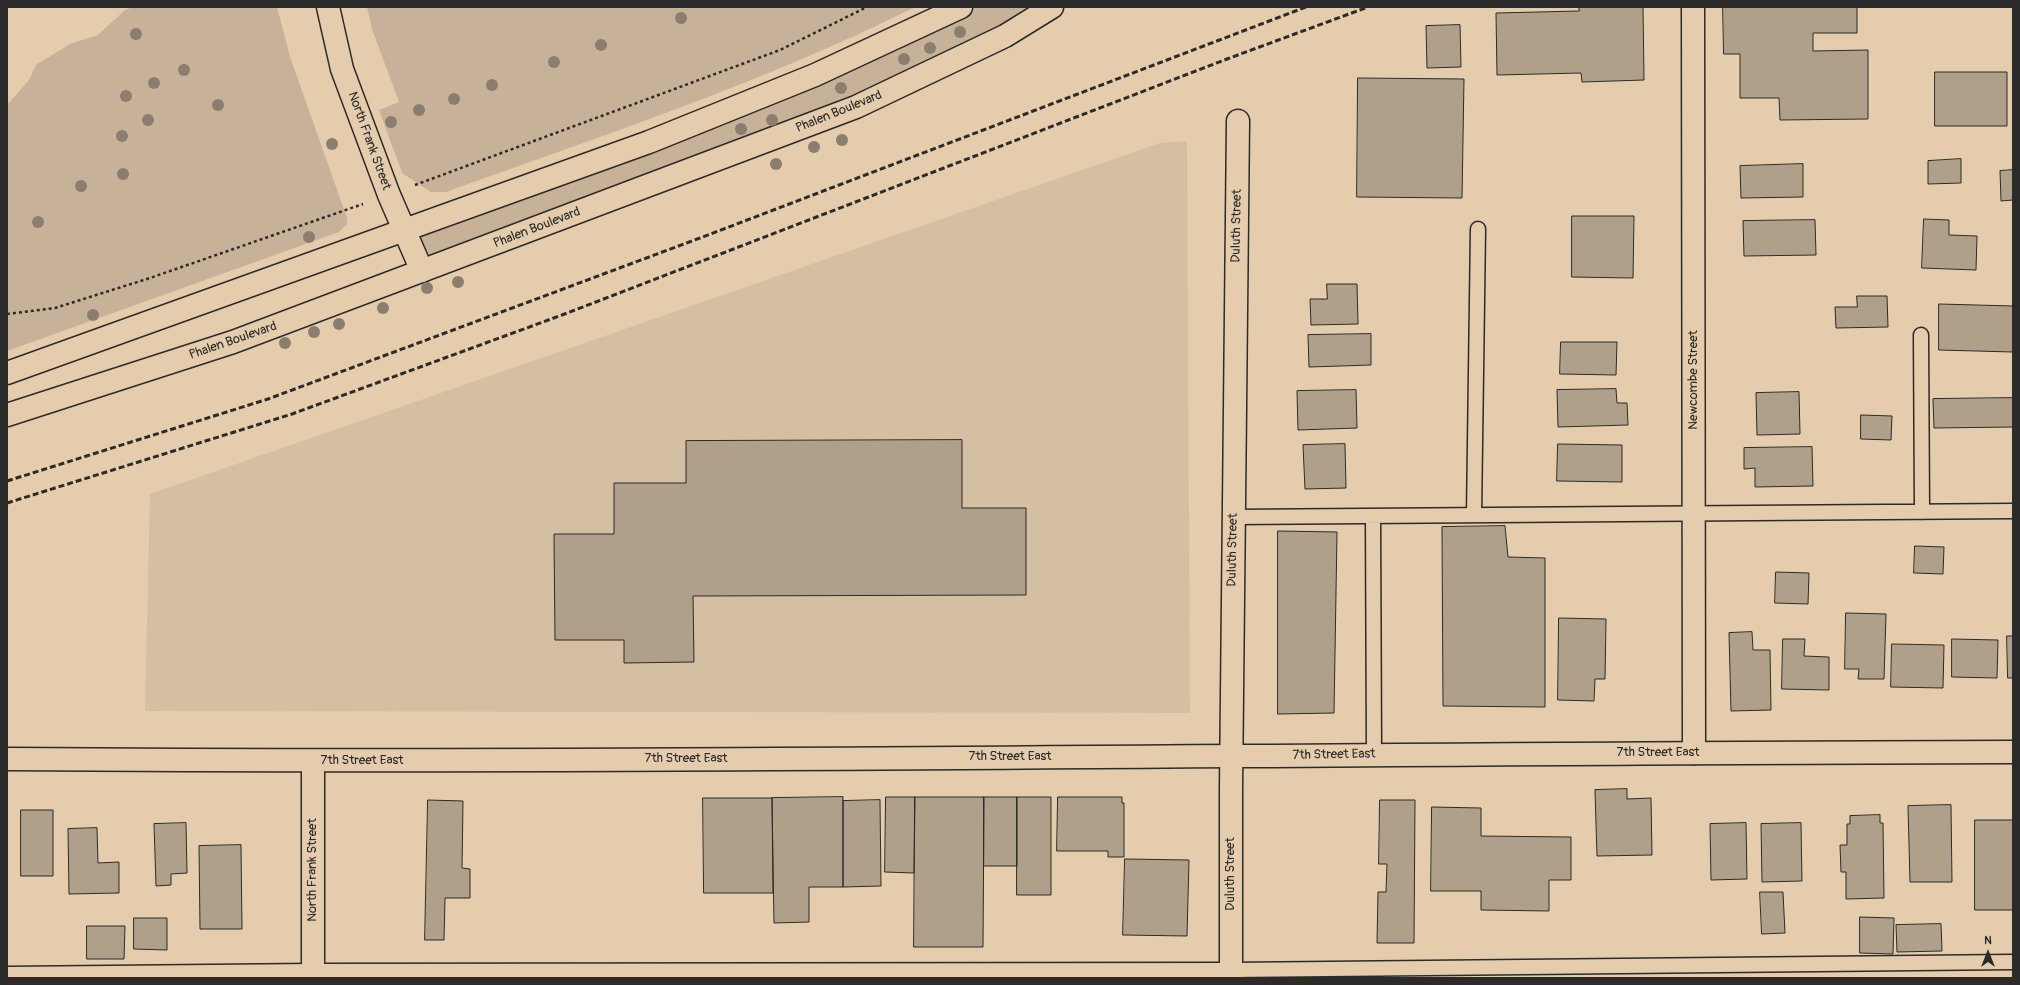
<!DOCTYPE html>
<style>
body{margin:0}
#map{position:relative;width:2020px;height:985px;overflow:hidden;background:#e5ccad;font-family:Pangolin,sans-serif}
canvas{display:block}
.frame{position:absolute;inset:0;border:8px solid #2b2b2b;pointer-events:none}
.north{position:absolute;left:1968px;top:933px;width:40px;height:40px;-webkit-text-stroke:3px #e5ccad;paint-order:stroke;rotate:0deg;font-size:11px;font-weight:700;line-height:16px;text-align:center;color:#2b2b2b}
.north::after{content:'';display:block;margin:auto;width:14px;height:18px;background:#2b2b2b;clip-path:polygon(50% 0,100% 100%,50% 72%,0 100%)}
</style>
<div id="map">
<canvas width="2020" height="985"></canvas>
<div class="frame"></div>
<div class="north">N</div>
</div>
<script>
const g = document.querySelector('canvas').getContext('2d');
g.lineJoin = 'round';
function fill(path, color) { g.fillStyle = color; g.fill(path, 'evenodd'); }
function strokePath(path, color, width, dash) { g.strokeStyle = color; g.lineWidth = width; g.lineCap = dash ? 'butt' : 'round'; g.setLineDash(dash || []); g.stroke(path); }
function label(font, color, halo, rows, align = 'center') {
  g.font = font + ' Pangolin,sans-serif'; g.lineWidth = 3; g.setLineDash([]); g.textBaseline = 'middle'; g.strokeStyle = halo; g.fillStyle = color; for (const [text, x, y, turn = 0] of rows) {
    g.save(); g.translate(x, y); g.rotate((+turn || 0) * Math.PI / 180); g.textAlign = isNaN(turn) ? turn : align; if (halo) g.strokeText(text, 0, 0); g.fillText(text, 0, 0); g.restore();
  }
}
fill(new Path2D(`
 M1187,141L1190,713L145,711L150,494L1160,143Z`), '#d5bfa2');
fill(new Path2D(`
 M133,7H277L290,57L347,218V224L339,232L7,351V105L29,80L36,65L70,44L98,35L125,10Z
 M367,7H915C765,82 604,135 446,192H431L402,173L379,110L399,102L372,29Z
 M961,7H1052L1005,36L422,271L404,230Z`), '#c7b198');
const building = new Path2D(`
 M1579,7H1643L1644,80L1582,82L1581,73L1497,75L1496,13L1579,11Z
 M1723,7H1857V33H1813V51L1868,50V119L1780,120L1779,98H1740V54H1724Z
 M1460,25L1461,67L1427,68L1426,26Z
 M1935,72H2007V126H1935Z
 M1358,78L1464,79L1462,198L1357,197Z
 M1961,159V183L1928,184V161Z
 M1803,164V197L1741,198L1740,166Z
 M2013,170V200L2001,201L2000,171Z
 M1572,216H1634L1633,278L1572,277Z
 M1924,219L1949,220V235L1977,236L1976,270L1922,268Z
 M1815,220L1816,255L1744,256L1743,221Z
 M1327,284H1357L1358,324L1311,325L1310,299H1327Z
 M1857,296H1887L1888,327L1836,328L1835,307H1857Z
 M1939,304L2013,306V352L1939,350Z
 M1371,334V365L1309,367L1308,335Z
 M1561,342H1617L1616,375L1560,374Z
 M1616,389L1617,403H1627L1628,425L1558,427L1557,390Z
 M1356,390L1357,428L1298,430L1297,391Z
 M1799,392L1800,434L1757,435L1756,393Z
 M2013,398V427L1934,428L1933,399Z
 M1861,415L1892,416L1891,440L1861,439Z
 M962,440V508H1026V595L693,596L694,662L624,663V640H555L554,534H614V483H686V441Z
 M1345,444L1346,488L1305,489L1303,445Z
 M1558,444L1622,445V482L1557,481Z
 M1812,447L1813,486L1755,487V468L1744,469V448Z
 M1505,526L1508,557L1545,558V707L1443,706L1442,527Z
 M1278,531L1337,532L1334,713L1278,714Z
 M1915,546L1944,547L1943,574L1914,573Z
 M1776,572L1809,573L1808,604L1775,603Z
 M1846,613L1886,614L1884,679H1858L1859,669H1845Z
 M1559,618L1606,619L1605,679H1595L1594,701L1558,700Z
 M1752,632L1753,650H1770L1771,710L1731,711L1729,633Z
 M2007,636H2013V678H2008Z
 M1783,639H1805L1804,656L1829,657V690L1782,689Z
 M1952,639L1998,640L1997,678L1952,677Z
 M1892,644L1944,645L1943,688L1891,687Z
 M1627,789V799L1651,798L1652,855L1597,856L1595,790Z
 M843,797V887H809V922L774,923L772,798Z
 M886,797H915L914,873L885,872Z
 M915,797H984L983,947H914Z
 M984,797H1017V866H984Z
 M1017,797H1051V895H1017Z
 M1058,797H1122V803H1124V857H1108V851H1057Z
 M703,798H772L773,893H704Z
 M428,800L463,801L462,868L470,869V898H445L444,940H425Z
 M880,800L881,886L843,887V801Z
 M1380,800H1415L1414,943H1377L1378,892H1386L1387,864H1379Z
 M1951,805L1952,882H1910L1908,806Z
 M1432,807L1481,808V836L1571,837V880H1549V911L1481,910V891H1431Z
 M21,810H53V876H21Z
 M1880,815V823H1883L1884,898L1846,899V872H1841L1840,845H1847V824H1850V816Z
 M1975,820H2013V910H1975Z
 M186,823L187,873L171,874V885L156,886L154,824Z
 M1746,823L1747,879L1711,880L1710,824Z
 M1801,823L1802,881L1762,882L1761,824Z
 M97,828L98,863L119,862V893L69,894L68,829Z
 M241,845L242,929H200L199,846Z
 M1125,859L1189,860L1187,936L1123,935Z
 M1760,892H1783L1785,933L1762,934Z
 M1860,917L1894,918L1893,954L1860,953Z
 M134,918H167V950L134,949Z
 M1941,924L1942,951L1897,952L1896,925Z
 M87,926H125L124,959H87Z`);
fill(building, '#b1a089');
strokePath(building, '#2b2b2b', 1);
const service = new Path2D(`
 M1921,335L1922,512
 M1474,515L1478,229
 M1373,516L1374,754
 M1234,517L2013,511
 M7,974L313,971L1231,970L2013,962`);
const minor = new Path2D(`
 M328,7L342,69L389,195L422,271
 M1693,7L1694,753
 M313,978V761
 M1231,978V789L1238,121`);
const tertiary = new Path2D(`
 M7,759C676,764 1344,753 2013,752`);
const secondary = new Path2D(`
 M7,373L649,142L815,75L961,7
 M7,415L233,342L856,107L1005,36L1052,7`);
strokePath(service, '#2b2b2b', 17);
strokePath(minor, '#2b2b2b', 25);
strokePath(tertiary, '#2b2b2b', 25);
strokePath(secondary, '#2b2b2b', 25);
strokePath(new Path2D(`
 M415,185L780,50L867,7
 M7,314L55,308L150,278L363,204`), '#2b2b2b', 2.5, [3, 3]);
strokePath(service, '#e5ccad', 14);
strokePath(minor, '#e5ccad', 22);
strokePath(tertiary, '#e5ccad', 22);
strokePath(secondary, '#e5ccad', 22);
strokePath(new Path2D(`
 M7,481L268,399L700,238L1306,7
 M7,503L292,414L562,315L1227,59L1368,7`), '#2b2b2b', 3, [6, 3]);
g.fillStyle = '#8b7e6e';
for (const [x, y] of [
 [681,18],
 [960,32],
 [136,34],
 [601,45],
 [930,48],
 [904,59],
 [554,62],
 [184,70],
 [154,83],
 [492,85],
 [841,88],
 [126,96],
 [454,99],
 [218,105],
 [419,110],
 [148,120],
 [772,120],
 [391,122],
 [741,129],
 [122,136],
 [842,140],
 [332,144],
 [814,147],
 [776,164],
 [123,174],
 [81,186],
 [38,222],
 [309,237],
 [458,282],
 [427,288],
 [383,308],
 [93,315],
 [339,324],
 [314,332],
 [285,343]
]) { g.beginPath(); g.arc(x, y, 6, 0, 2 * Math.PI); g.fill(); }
label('13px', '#2b2b2b', '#e5ccad', [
 ["Phalen Boulevard",839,112,-22],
 ["North Frank Street",369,141,70],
 ["Duluth Street",1237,226,-89],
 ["Phalen Boulevard",537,228,-21],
 ["Phalen Boulevard",233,341,-19],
 ["Newcombe Street",1694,380,-90],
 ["Duluth Street",1233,550,-89],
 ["7th Street East",1658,753],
 ["7th Street East",1334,755,-1],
 ["7th Street East",1010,757],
 ["7th Street East",686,759],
 ["7th Street East",362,761],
 ["North Frank Street",313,870,-90],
 ["Duluth Street",1231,874,-90]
]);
</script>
